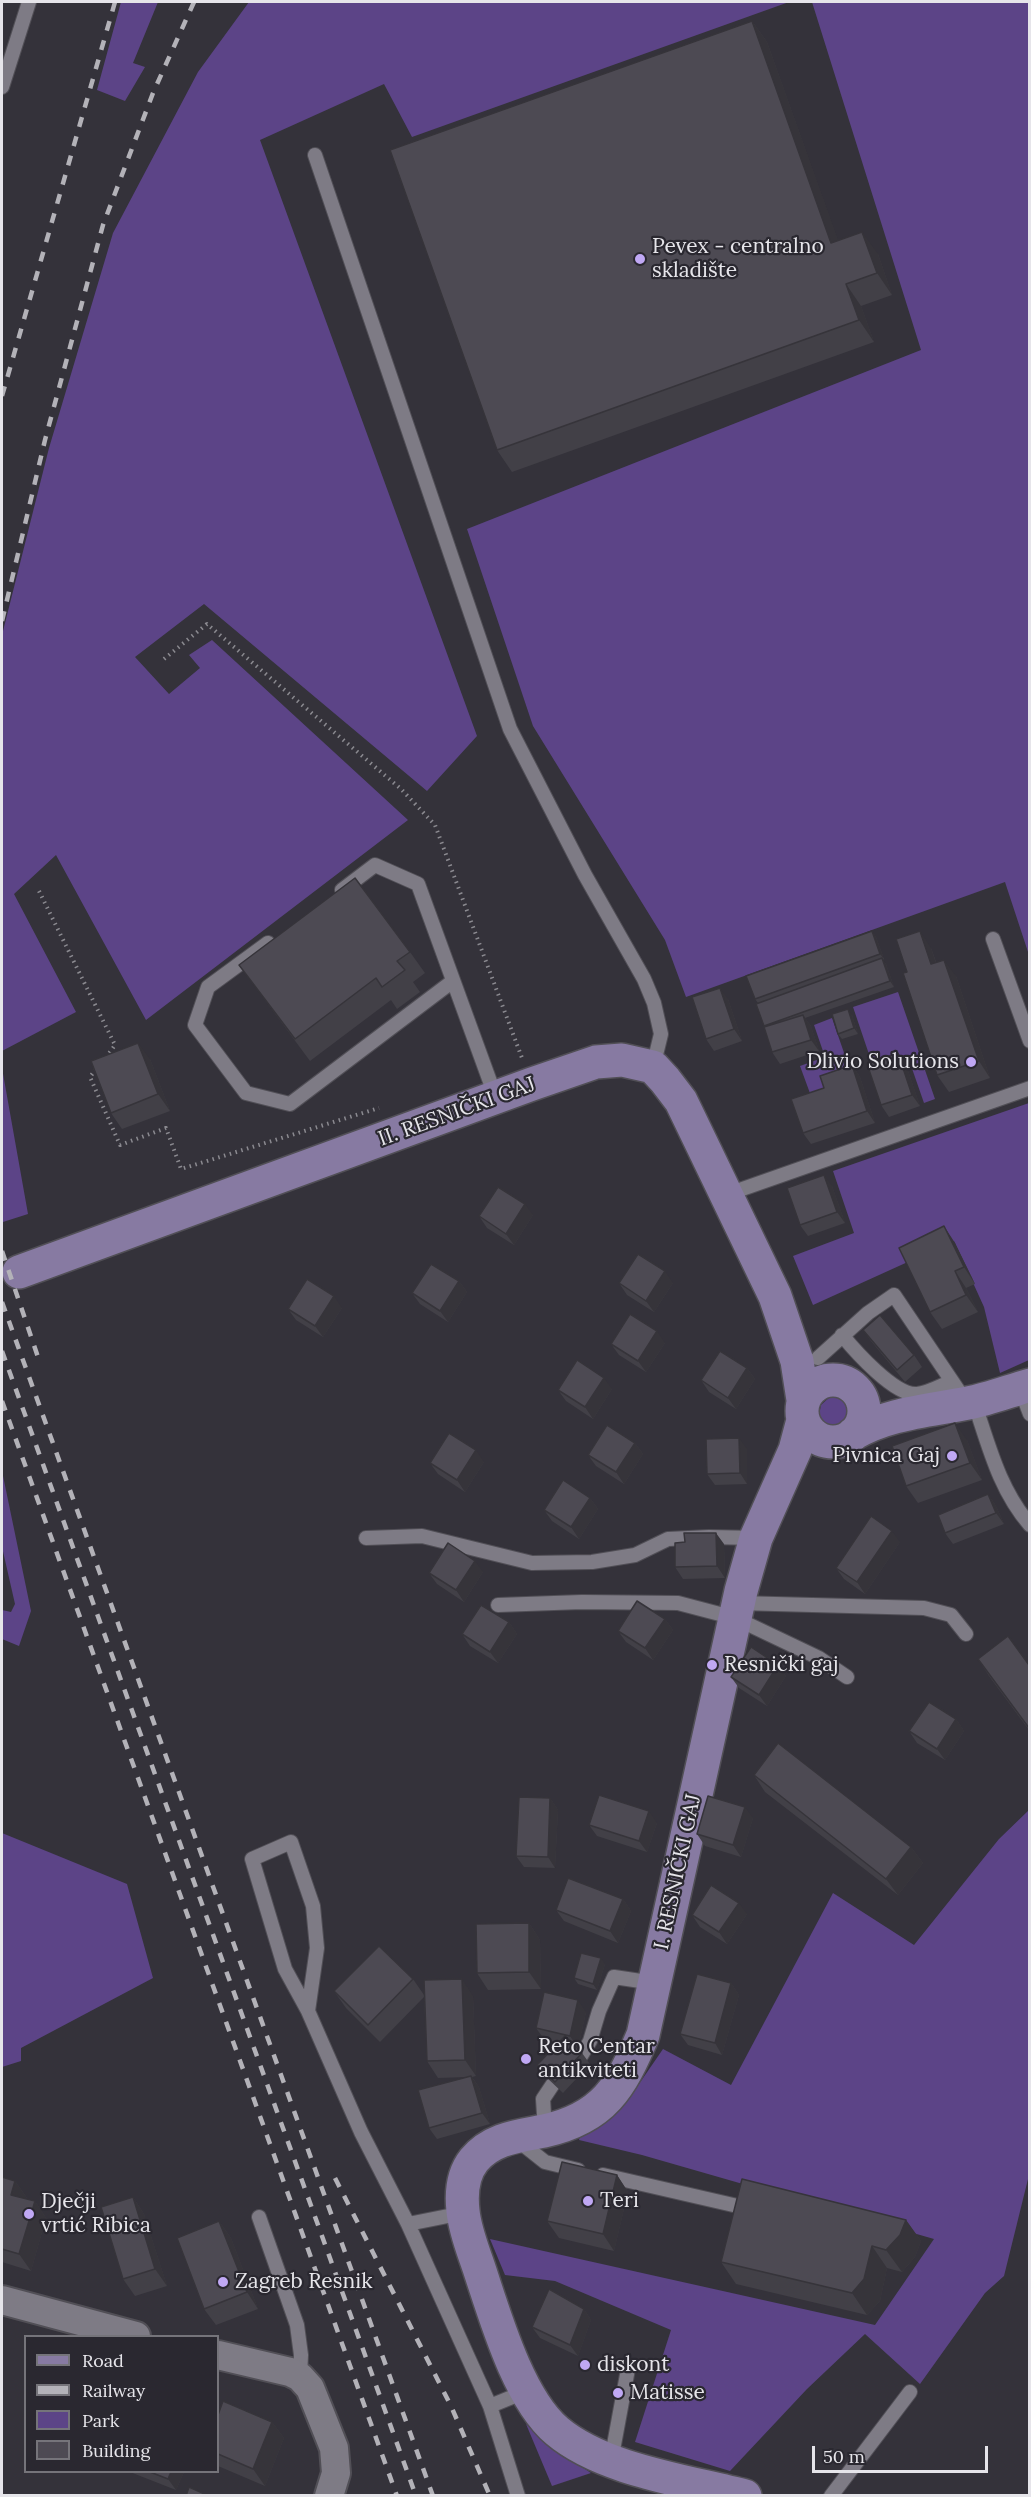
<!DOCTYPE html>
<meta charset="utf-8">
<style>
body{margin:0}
#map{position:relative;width:1031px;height:2497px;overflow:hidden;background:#34323a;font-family:Lora,serif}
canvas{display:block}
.frame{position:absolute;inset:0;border:3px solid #e6e5ea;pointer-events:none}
.legend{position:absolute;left:24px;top:2335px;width:195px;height:138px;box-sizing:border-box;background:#2a2830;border:2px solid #75747a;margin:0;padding:8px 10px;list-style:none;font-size:18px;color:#e6e5ea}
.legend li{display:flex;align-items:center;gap:12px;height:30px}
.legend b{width:30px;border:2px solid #75747a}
.scale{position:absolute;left:812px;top:2446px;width:176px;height:27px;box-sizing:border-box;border:3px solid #e6e5ea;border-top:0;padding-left:8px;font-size:18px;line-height:21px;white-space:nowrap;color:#e6e5ea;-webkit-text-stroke:4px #2a2830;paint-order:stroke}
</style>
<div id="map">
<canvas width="1031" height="2497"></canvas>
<div class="frame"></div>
<ul class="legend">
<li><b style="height:8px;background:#877aa2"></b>Road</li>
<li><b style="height:8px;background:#b3b2b8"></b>Railway</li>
<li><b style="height:16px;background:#5c4487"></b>Park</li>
<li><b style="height:16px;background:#4d4a53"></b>Building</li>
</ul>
<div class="scale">50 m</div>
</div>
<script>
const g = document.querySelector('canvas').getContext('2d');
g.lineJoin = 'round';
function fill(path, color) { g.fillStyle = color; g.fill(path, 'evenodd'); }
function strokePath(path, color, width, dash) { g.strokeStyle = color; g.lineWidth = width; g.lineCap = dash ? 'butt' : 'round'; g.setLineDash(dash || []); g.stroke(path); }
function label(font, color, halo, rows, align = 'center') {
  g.font = font + ' Lora,serif'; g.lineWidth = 4.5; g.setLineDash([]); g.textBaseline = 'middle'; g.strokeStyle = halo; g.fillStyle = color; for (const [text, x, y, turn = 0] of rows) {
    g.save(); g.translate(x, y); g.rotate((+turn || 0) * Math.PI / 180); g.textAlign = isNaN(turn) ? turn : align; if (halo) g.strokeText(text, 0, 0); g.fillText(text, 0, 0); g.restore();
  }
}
fill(new Path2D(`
 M121,2H158L133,63L145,67L125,101L97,90Z
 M249,2H789L412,137L384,84L260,140L477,736L427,791L204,604L135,657L169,694L200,668L189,655L212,640L408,820L146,1020L56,855L14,894L76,1012L2,1051V635L49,448L113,233L198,72Z
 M812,2H1029V955L1005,882L686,997L665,940L533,726L467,529L921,350Z
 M898,992L935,1099L924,1103L908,1057L874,1069L853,1007Z
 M832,1018L851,1073L826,1091L811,1096L800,1066L825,1057L814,1025Z
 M2,1068L28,1214L3,1222L2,1217Z
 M1029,1103V1360L1000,1373L984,1307L954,1241L813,1305L793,1256L854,1233L833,1171Z
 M833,1394H840L849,1406L847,1420L836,1429L827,1426L819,1415L821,1405Z
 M2,1471L31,1611L19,1646L2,1639V1610L11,1612L15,1604L2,1547Z
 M1029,1810V2175L1004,2276L985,2293L920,2384L865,2334L807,2389L730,2471L635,2442L671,2330L555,2281L505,2275L490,2239L875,2325L934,2239L642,2155L579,2140L582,2128L600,2119L630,2097L663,2049L731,2085L833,1893L914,1945L999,1839Z
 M2,1833L127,1884L153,1978L21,2048V2061L2,2067Z
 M526,2424L555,2449L591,2473L552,2486Z`), '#5c4487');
const lane = new Path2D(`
 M2,87L29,2
 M315,155L510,729L585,875L644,979L654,1003L661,1034L653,1067
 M342,890L375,865L418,884L496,1098
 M993,939L1030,1041
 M268,943L208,987L195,1025L246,1093L290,1104L453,981
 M728,1194L1030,1088
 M842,1335C855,1351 895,1396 917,1394C928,1393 942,1385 952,1381
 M818,1358L868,1313L894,1295L966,1402
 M1020,1388L1030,1414
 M974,1402C989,1446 999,1489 1030,1525
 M366,1538L422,1536L532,1563L592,1562L635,1555L668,1539L709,1537L756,1538
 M738,1603L924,1608L951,1615L966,1634
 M498,1605L582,1602L678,1603L735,1618L819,1658L847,1677
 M308,2011L285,1969L252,1859L291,1842L313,1906L317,1948L308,2011L361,2132L408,2224L463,2213
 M581,2056L590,2041L599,2011L614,1977L654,1983
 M545,2130L543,2099L553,2084
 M516,2139L545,2162L578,2170
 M603,2175L742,2207
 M259,2217L297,2325L301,2355L300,2377
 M408,2224L490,2406L518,2496
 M490,2406L527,2391
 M611,2461L628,2369
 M831,2496L910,2392`);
const street = new Path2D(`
 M2,2300L136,2336
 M218,2355L290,2372L300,2377L310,2388L334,2448L336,2473L329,2496`);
const secondary = new Path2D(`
 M19,1272L532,1084L596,1062L622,1060L653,1067L665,1080L681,1101L775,1296L797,1361L803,1400
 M802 1411a31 31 0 1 1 62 0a31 31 0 1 1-62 0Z
 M853,1434C889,1413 928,1411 968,1403C989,1399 1009,1391 1030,1385
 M745,2496C688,2481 603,2470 557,2431C518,2398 495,2316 479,2268C473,2250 465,2231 463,2211C461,2193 462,2175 474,2160C492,2138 519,2136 544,2131C604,2118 621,2087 643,2035L741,1591L756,1538L795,1450L803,1420`);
strokePath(lane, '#514f56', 16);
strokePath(street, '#514f56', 32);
strokePath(secondary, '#514f56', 36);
strokePath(new Path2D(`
 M164,659L207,624L401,789L435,825L522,1058
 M39,891L115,1045L105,1059
 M96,1069L90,1077L120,1145L166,1128L181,1169L379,1108`), '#8b8a90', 4, [1.5, 4.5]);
strokePath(lane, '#7e7b85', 14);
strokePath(street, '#7e7b85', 28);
strokePath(secondary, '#877aa2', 33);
strokePath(new Path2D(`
 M2,396L115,2
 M2,621L45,440L103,225L153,93L194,2
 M2,1251L38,1357
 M2,1302L433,2496
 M2,1351L416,2496
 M2,1401L397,2496
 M335,2178L451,2406L490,2496`), '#b3b2b8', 4.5, [10, 10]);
fill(new Path2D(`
 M752,21L767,42L838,241L878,254L892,295L861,306L874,342L512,472L497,450Z
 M872,931L876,937L884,959L883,960L886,964L894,987L805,1018L811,1026L819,1051L780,1064L772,1052L758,1003L755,999Z
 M931,948L936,962L956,976L990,1078L949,1092L937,1075L907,972Z
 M410,952L425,973L413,982L420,992L397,1009L391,1000L310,1061L239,965Z
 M728,999L742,1041L714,1051L706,1039Z
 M852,1015L858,1034L842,1039L838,1034Z
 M150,1059L170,1111L122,1129L111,1113Z
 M852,1065L860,1077L875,1123L811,1144L803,1133L824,1088Z
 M906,1065L920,1106L889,1117L881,1105Z
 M832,1186L845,1223L808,1236L800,1225Z
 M533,1215L514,1245L487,1228L479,1216Z
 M955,1243L975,1284L966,1288L978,1312L942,1329L930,1312Z
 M459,1281L467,1292L448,1322L420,1304L412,1293Z
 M619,1283H673L654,1312L627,1295Z
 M342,1308L323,1337L296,1320L288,1309Z
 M863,1330L914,1355L922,1367L905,1382L871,1341Z
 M665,1343L646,1372L619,1355L611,1344Z
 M747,1368L755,1379L736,1409L709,1392L701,1380Z
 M612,1389L593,1419L566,1401L558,1390Z
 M967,1440L982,1480L918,1503L906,1486Z
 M635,1443L643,1454L624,1484L596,1466L588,1455Z
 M747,1449V1484L715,1485L707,1474Z
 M484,1462L465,1492L438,1474L430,1463Z
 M988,1494L996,1506L1004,1524L953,1544L945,1533Z
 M590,1498L598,1509L579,1539L552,1521L544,1510Z
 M685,1542L724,1544L725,1578L683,1579L675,1567Z
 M900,1542L865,1594L844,1579L836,1568Z
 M483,1572L464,1602L437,1584L429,1573Z
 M665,1619L673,1630L653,1660L626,1642L618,1631Z
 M509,1622L517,1634L498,1663L470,1646L462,1634Z
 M978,1659L1029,1665V1730L989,1676Z
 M778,1665L786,1676L767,1706L739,1688L731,1677Z
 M956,1719L964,1731L945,1760L917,1743L909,1731Z
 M754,1775L911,1847L923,1863L898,1895L765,1792Z
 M550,1798L558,1810L555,1868L524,1867L516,1856Z
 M753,1818L741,1857L705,1846L697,1834Z
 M657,1823L647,1852L597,1836L589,1825Z
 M623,1899L631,1911L618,1943L564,1921L556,1910Z
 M747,1914L727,1944L700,1927L692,1915Z
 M529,1923L540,1940L541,1989L488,1990L477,1973Z
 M605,1964L597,1990L578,1984L574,1978Z
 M413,1979L424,1995L473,1996L476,2076L472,2077L479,2087L490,2124L437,2139L429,2128L468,2077L438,2078L427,2061L424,1997L380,2042L346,2008L334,1991Z
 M731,1983L739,1995L722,2055L688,2045L680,2034Z
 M586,2012L578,2048L576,2047L582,2053L590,2064L563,2093L545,2076L537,2065L558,2043L544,2039L536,2028Z
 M617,2175L628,2192L614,2251L559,2238L547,2221Z
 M2,2177L15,2181L27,2198L26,2199L35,2201L46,2218L31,2271L2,2262Z
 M133,2197L144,2214L167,2286L135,2296L123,2279Z
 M906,2220L921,2241L915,2257L902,2272L887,2268L880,2301L867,2315L736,2284L721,2262Z
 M219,2221L231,2238L258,2309L216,2325L204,2309Z
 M584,2309L591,2320L578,2356L540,2338L532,2327Z
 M218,2415L272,2422L284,2438L265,2486L218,2466Z
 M130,2472H184L176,2490Z`), '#424047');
fill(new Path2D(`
 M752,21L767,42L847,265L831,243Z
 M862,232L878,254L892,295L877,273Z
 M846,284L861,306L874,342L859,320Z
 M872,931L876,937L884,959L880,954Z
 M920,931L931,948L942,981L931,964Z
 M882,958L886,964L894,987L890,981Z
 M944,960L956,976L990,1078L979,1061Z
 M720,988L728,999L742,1041L734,1029Z
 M848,1009L852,1015L858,1034L854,1028Z
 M803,1015L811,1026L819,1051L811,1040Z
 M138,1043L150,1059L170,1111L158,1094Z
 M898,1053L906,1065L920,1106L912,1095Z
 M852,1065L860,1077L875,1123L867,1111Z
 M824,1175L832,1186L845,1223L837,1212Z
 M525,1204L533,1215L514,1245L506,1234Z
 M944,1226L955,1243L975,1284L964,1267Z
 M665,1271L673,1283L654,1312L646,1301Z
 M955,1271L966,1288L978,1312L966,1295Z
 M459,1281L467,1292L448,1322L440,1311Z
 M334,1296L342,1308L323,1337L315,1326Z
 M657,1331L665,1343L646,1372L638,1361Z
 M747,1368L755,1379L736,1409L728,1398Z
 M604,1378L612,1389L593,1419L585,1407Z
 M955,1423L967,1440L982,1480L970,1463Z
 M739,1438L747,1449V1484L740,1473Z
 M635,1443L643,1454L624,1484L616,1472Z
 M476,1450L484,1462L465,1492L457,1480Z
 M988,1494L996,1506L1004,1524L996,1513Z
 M590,1498L598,1509L579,1539L571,1527Z
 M892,1531L900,1542L865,1594L857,1582Z
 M716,1533L724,1544L725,1578L717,1566Z
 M475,1561L483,1572L464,1602L456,1590Z
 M665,1619L673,1630L653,1660L645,1648Z
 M509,1622L517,1634L498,1663L490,1652Z
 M778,1665L786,1676L767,1706L759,1695Z
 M956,1719L964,1731L945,1760L937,1749Z
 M550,1798L558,1810L555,1868L548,1857Z
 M745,1807L753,1818L741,1857L733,1845Z
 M649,1811L657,1823L647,1852L639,1841Z
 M911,1847L923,1863L898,1895L886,1879Z
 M623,1899L631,1911L618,1943L610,1931Z
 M739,1903L747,1914L727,1944L719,1932Z
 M529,1923L540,1940L541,1989L529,1972Z
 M601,1958L605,1964L597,1990L593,1984Z
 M462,1979L473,1996L476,2076L465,2060Z
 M731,1983L739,1995L722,2055L715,2043Z
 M578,2000L586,2012L578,2048L570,2036Z
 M471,2076L479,2087L490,2124L482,2113Z
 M617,2175L628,2192L614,2251L603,2234Z
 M15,2181L27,2198L23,2212L11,2195Z
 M133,2197L144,2214L167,2286L155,2269Z
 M35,2201L46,2218L31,2271L19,2254Z
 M906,2220L921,2241L915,2257L902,2272L886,2250Z
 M219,2221L231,2238L258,2309L247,2292Z
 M872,2246L887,2268L880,2301L867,2315L852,2293Z
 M584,2309L591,2320L578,2356L570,2345Z
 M272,2422L284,2438L265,2486L253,2469Z
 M171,2472H184L176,2490L168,2479Z`), '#36343a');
const building = new Path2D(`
 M752,21L831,243L862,232L877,273L846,284L859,320L497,450L390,150Z
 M355,878L410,952L397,961L405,970L382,987L376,978L295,1039L239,965Z
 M872,931L880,954L755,999L746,976Z
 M920,931L931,964L944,960L979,1061L937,1075L903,973L907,972L896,939Z
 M882,958L890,981L764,1026L756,1004Z
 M720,988L734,1029L706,1039L692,997Z
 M848,1009L854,1028L838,1034L832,1014Z
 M803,1015L811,1040L772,1052L764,1027Z
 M138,1043L158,1094L111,1113L91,1061Z
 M898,1053L912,1095L881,1105L867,1064Z
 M852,1065L867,1111L803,1133L791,1099L824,1088L820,1076Z
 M824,1175L837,1212L800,1225L787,1188Z
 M498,1187L525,1204L506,1234L479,1216Z
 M944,1226L964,1267L955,1271L966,1295L930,1312L899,1248Z
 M638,1254L665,1271L646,1301L619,1283Z
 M431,1264L459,1281L440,1311L412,1293Z
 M307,1279L334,1296L315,1326L288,1309Z
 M630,1314L657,1331L638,1361L611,1344Z
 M880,1315L914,1355L897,1370L863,1330Z
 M720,1351L747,1368L728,1398L701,1380Z
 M577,1360L604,1378L585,1407L558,1390Z
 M955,1423L970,1463L906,1486L892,1446Z
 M607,1425L635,1443L616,1472L588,1455Z
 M449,1433L476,1450L457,1480L430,1463Z
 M739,1438L740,1473L707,1474L706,1439Z
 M563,1480L590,1498L571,1527L544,1510Z
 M988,1494L996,1513L945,1533L938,1515Z
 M871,1516L892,1531L857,1582L836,1568Z
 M684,1533H716L717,1566L675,1567V1543L685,1542Z
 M448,1543L475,1561L456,1590L429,1573Z
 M637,1601L665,1619L645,1648L618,1631Z
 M481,1605L509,1622L490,1652L462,1634Z
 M1008,1636L1029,1665V1728L978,1659Z
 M751,1647L778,1665L759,1695L731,1677Z
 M929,1702L956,1719L937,1749L909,1731Z
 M778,1743L911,1847L886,1879L754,1775Z
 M599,1795L649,1811L639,1841L589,1825Z
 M708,1796L745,1807L733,1845L697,1834Z
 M519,1797L550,1798L548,1857L516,1856Z
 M568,1878L623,1899L610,1931L556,1910Z
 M711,1885L739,1903L719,1932L692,1915Z
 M529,1923V1972L477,1973L476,1924Z
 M379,1946L413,1979L368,2025L334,1991Z
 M581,1953L601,1958L593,1984L574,1978Z
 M697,1974L731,1983L715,2043L680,2034Z
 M462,1979L465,2060L427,2061L424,1980Z
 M544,1992L578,2000L570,2036L536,2028Z
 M565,2036L582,2053L555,2082L537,2065Z
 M471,2076L482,2113L429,2128L418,2090Z
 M562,2162L617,2175L603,2234L547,2221Z
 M2,2177L15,2181L11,2195L35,2201L19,2254L2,2249Z
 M742,2179L906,2220L900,2235L886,2250L872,2246L864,2279L852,2293L721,2262Z
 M133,2197L155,2269L123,2279L101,2207Z
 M219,2221L247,2292L204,2309L177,2238Z
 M549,2289L584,2309L570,2345L532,2327Z
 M223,2401L272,2422L253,2469L218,2454V2415Z
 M150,2472H171L168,2479Z
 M189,2487L209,2496H186Z`);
fill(building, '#4d4a53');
strokePath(building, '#36343a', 1.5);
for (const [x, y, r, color] of [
 [640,259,6,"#c0a8f4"],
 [971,1062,6,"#c0a8f4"],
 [952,1456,6,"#c0a8f4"],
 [712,1665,6,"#c0a8f4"],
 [526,2059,6,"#c0a8f4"],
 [588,2201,6,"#c0a8f4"],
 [29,2214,6,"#c0a8f4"],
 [223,2282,6,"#c0a8f4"],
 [585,2365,6,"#c0a8f4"],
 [618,2393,6,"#c0a8f4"]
]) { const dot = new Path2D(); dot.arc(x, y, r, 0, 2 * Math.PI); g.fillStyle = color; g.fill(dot); strokePath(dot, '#2a2830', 2); }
label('21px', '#e6e5ea', '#2a2830', [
 ["Pevex - centralno",652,247],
 ["skladište",652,271],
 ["Dlivio Solutions",959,1062,"right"],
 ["Pivnica Gaj",940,1456,"right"],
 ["Resnički gaj",724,1665],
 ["Reto Centar",538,2047],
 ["antikviteti",538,2071],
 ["Teri",600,2201],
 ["Dječji",41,2202],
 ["vrtić Ribica",41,2226],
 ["Zagreb Resnik",235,2282],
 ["diskont",597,2365],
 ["Matisse",630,2393]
], 'left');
label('21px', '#e6e5ea', '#2a2830', [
 ["II. RESNIČKI GAJ",457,1112,-20],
 ["I. RESNIČKI GAJ",678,1872,-78]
]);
</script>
